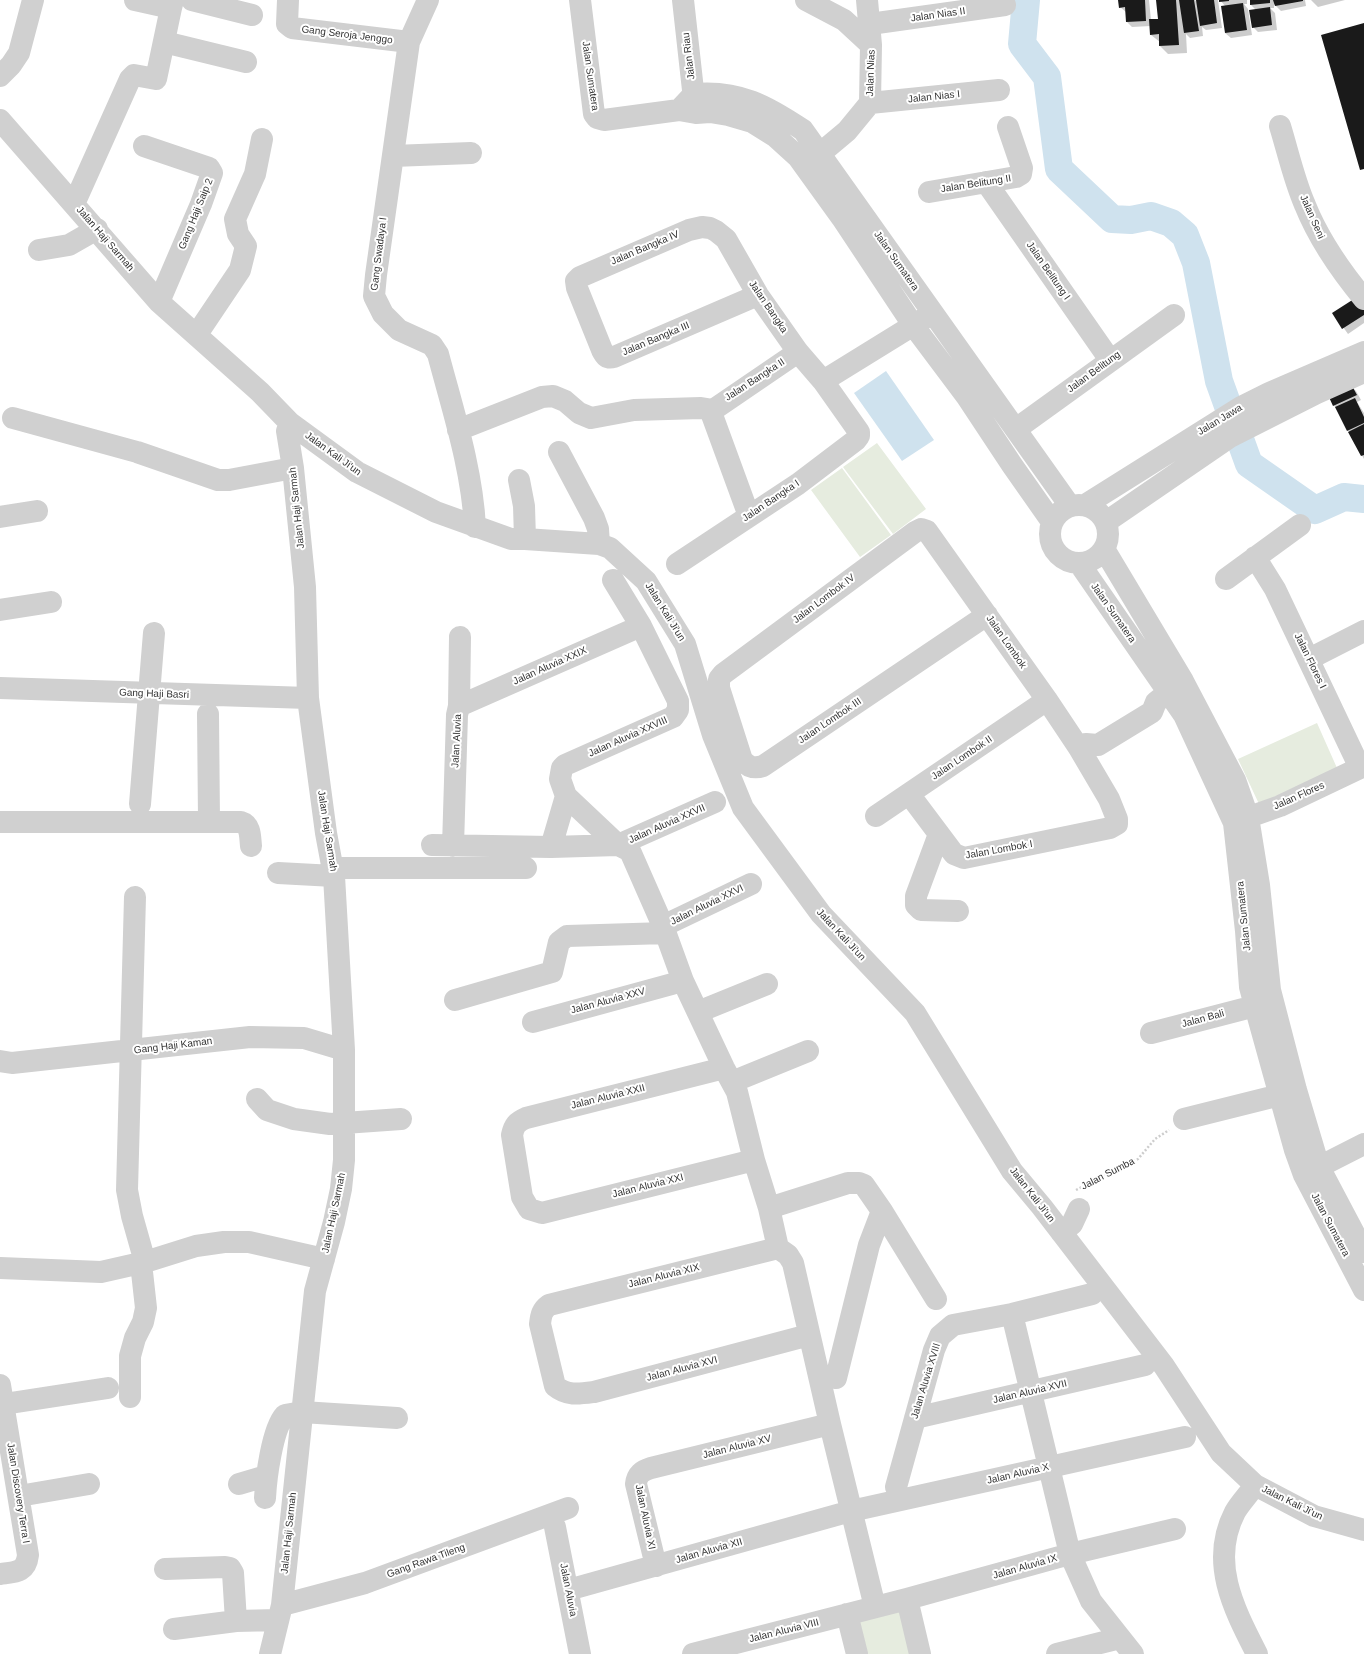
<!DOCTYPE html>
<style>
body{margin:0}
canvas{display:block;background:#fff}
</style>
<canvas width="1364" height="1654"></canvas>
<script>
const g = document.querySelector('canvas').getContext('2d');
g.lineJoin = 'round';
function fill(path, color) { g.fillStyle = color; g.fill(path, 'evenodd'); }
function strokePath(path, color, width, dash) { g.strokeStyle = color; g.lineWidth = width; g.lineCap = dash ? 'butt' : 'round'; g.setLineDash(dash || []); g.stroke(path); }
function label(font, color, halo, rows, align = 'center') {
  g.font = font + ' Arial,sans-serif'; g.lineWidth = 4; g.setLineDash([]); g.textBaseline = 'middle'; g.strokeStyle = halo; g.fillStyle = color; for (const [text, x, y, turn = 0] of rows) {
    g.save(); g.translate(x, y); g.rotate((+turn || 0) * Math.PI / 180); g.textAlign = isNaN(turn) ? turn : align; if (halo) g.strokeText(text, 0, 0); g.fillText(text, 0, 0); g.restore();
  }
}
fill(new Path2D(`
 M877,443L926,509L893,534L843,467Z
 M842,468L891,535L860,557L811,490Z
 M1317,723L1337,768L1259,804L1238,759Z
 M899,1610L910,1654H866L857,1620Z`), '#e6ecdf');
fill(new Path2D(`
 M886,371L934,440L902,461L854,393Z`), '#cfe2ee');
fill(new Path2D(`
 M1119,0H1149L1151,20H1159L1157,0H1195L1197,2V0H1218L1222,28L1206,30L1202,27L1203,36L1190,38L1186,34L1187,53L1168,54L1160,46V42L1151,35V26L1132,27L1127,22L1126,12L1120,7Z
 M1220,0H1247V4H1244L1248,9L1252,35L1231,38L1225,33V6Z
 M1251,0H1305L1306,6L1281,11L1274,4V8H1270L1275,13L1277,30L1258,32L1253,27L1256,10L1251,5Z
 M1311,0H1345L1318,7Z
 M1364,309V323L1348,334L1333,313Z
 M1351,386L1356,391L1361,400L1357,402L1364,413V459L1334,405Z`), '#0003');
strokePath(new Path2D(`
 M1026,0L1022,44L1047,77L1059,169L1112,219L1131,220L1151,216L1171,223L1185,235L1196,263L1219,381L1249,464L1315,510L1344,497L1364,499`), '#cfe2ee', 28);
fill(new Path2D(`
 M1118,0H1145L1146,21L1126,22L1125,7L1119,8Z
 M1156,0H1176L1179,45L1159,46V34L1150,35L1149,19H1158Z
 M1179,0H1194L1199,31L1184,33Z
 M1196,0H1214L1217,23L1200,26Z
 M1219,0H1229V1L1219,2Z
 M1250,0H1270V3L1250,5Z
 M1273,0H1303V1L1275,6Z
 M1243,3L1247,30L1225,33L1221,6Z
 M1270,7L1272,25L1252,28L1249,10Z
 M1364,23V169L1360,170L1321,35Z
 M1357,297L1364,307V315L1342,329L1332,313Z
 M1351,384L1357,395L1333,406L1328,395Z
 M1355,398L1364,417V423L1347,431L1335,407Z
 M1364,424V455L1361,456L1348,432Z`), '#1a1a1a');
strokePath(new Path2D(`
 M1076,1190L1138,1159L1155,1139L1169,1130`), '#cdcdcd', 2.5, [2, 2]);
strokePath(new Path2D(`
 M135,0L171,8L173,0
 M192,0L252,15
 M288,0L287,24L292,28L409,42
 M428,0L409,42L376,275L374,296L383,314L399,330L432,345L438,354C453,411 472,468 475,527
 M580,0L594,114L597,118L604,120L679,110L696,113L710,112L728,115L752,122L776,137L798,157L842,218L913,325L967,397L1012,465L1052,522
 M683,0L695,108
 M806,0L844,20L871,45
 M870,24L1005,5
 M164,42L246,62
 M0,76L11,65L19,53L33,0
 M870,103L999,90
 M679,110L694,94C739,90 767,106 803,130L1070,506
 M0,120L159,302L260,392L290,423L357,472L436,512L511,539H525L599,544L610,548L646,581L685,644L713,735L743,808L821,914L915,1013L1012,1171L1042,1207L1164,1366L1221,1453L1255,1485L1314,1516L1364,1530
 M1280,126C1288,152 1294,180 1305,205C1319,240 1340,270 1364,299
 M144,146L209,168L212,173L201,204L159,302
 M393,156L471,153
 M810,162L847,131L870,103L871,45L867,0
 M986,182L1110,360
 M929,192L1016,177L1021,174L1022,168L1008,127
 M74,204L130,79L134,75L156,79L171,8
 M39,250L69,245L97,229
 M197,334L240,270L246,246L238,234L235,219L255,174L262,139
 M823,381L925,318
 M713,410L712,415L749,516
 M713,410L798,352
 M13,418L137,452L218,480H229L293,468
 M1016,429L1174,315
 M458,430L542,397L553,396L565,401L579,413L591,418L634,410L701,408L713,410
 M559,452L594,518L598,529L599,544
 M519,480L524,506L525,539
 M1050 534a29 29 0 1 1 58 0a29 29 0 1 1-58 0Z
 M1085,505L1241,407L1269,393L1364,352
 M0,517L37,511
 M1106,522L1230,437L1317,393L1364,372
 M1104,549L1183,681L1235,780L1248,817L1259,885L1270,990L1296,1090L1319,1167L1364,1252
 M1255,557L1275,589L1360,768
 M1079,563L1184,715L1234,823L1246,931L1250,987L1255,1006L1295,1150L1304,1175L1364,1290
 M677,564L798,484L856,440L859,436V432L823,381L798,352L758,295L726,239L716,231L710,228L702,227L689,230L580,277L576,281L577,288L602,350C605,356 607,359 614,357L758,295
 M1226,579L1300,525
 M613,580L641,626L678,701V710L673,717L565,765L562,768L560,779L566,796L618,845L630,851L663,926L683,981L724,1068L737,1092L754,1160L769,1208L778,1248L788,1255L793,1263L830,1424L875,1607
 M0,610L51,602
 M1309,659L1364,631
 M0,688L308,698
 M459,706L641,626
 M208,714L209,821
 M1079,748L1086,744L1098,745L1152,712L1156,702L1180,683
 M909,794L954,854L964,858L1110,828L1117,824V819L1109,799L1079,748L1047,700L927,531L921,529L915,532L723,674L719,679V688L742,760C748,767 754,769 763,766L987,615
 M140,804L154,633
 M876,816L1047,700
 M0,822H241C251,825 250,837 251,846
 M1235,822L1280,806L1364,766
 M939,834L916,896V905L921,910L958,911
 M432,845L551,847L618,845L715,802
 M453,846L457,715L459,706L460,637
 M551,847L566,796
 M332,868H526
 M278,873L334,876
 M135,897L127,1190L132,1216L145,1262
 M663,926L751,884
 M455,1000L552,972L559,942L567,936L666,933
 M698,1012L767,984
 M533,1022L683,981
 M1151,1033L1255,1006
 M0,1061L12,1063L250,1037L304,1038L344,1050
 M724,1068L526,1118C517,1122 514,1125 512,1135L522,1197L529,1209L542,1213L754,1160
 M732,1082L808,1051
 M257,1099L267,1110L294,1119L330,1124L401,1119
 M1184,1119L1280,1095
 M1307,1173L1364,1144
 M769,1208L848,1183H859L864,1185L882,1211L936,1299
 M1061,1232L1072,1224L1079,1209
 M778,1248L549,1305C542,1310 541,1315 540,1324L555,1386C567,1396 579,1394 594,1392L809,1335
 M0,1268L101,1272L145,1262L196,1246L224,1242H249L324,1259
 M1012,1314L1070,1554L1091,1601L1133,1654
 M836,1378L869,1245L882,1211
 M0,1385L28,1555C26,1573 15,1572 0,1574
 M130,1397V1356L135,1338L143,1322L146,1308L141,1263
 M4,1404L108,1388
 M915,1418L1145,1365
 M239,1484L266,1476
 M1255,1485C1249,1494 1240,1503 1235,1512C1209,1562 1234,1609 1257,1654
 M896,1487L934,1350L940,1336L953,1325L1012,1314L1092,1294
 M19,1496L89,1484
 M265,1498C266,1479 272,1429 285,1415L302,1412L397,1418
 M555,1527L580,1654
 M656,1566L636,1484C637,1474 642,1471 651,1468L830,1424
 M165,1569L225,1567L230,1568L233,1573L236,1621
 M568,1590L851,1511L1185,1437
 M907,1599L920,1654
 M282,1605L365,1583L568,1508
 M847,1614L857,1654
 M174,1629L236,1621L278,1620
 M270,1654L282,1605L315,1291L334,1222L341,1189L344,1160V1050L334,876L326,833L308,698L305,587L293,468L287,431L290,423
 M693,1654L907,1599L1070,1554L1175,1529
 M1057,1654L1120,1638`), '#d0d0d0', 22);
label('10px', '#333', '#fff', [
 ["Jalan Nias II",938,15,-8],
 ["Gang Seroja Jenggo",347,35,7],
 ["Jalan Riau",689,56,-97],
 ["Jalan Nias",871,73,-88],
 ["Jalan Sumatera",590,76,82],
 ["Jalan Nias I",934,97,-6],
 ["Jalan Belitung II",976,184,-9],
 ["Gang Haji Saip 2",196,214,-68],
 ["Jalan Seni",1312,217,66],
 ["Jalan Haji Sarmah",105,239,49],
 ["Jalan Bangka IV",645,248,-23],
 ["Gang Swadaya I",379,254,-83],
 ["Jalan Sumatera",896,261,55],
 ["Jalan Belitung I",1048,271,55],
 ["Jalan Bangka",768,307,56],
 ["Jalan Bangka III",656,339,-23],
 ["Jalan Belitung",1094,372,-36],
 ["Jalan Bangka II",755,380,-33],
 ["Jalan Jawa",1220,420,-31],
 ["Jalan Kali Ji'un",333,454,36],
 ["Jalan Bangka I",771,501,-34],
 ["Jalan Haji Sarmah",297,508,-96],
 ["Jalan Lombok IV",824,599,-37],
 ["Jalan Kali Ji'un",665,612,58],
 ["Jalan Sumatera",1113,613,55],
 ["Jalan Lombok",1006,642,55],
 ["Jalan Flores I",1310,661,64],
 ["Jalan Aluvia XXIX",550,666,-24],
 ["Gang Haji Basri",154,694,2],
 ["Jalan Lombok III",830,721,-34],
 ["Jalan Aluvia XXVIII",628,737,-24],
 ["Jalan Aluvia",457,741,-87],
 ["Jalan Lombok II",962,758,-34],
 ["Jalan Flores",1299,796,-24],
 ["Jalan Aluvia XXVII",667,824,-24],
 ["Jalan Haji Sarmah",327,831,81],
 ["Jalan Lombok I",999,850,-10],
 ["Jalan Aluvia XXVI",707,905,-26],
 ["Jalan Sumatera",1244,916,-96],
 ["Jalan Kali Ji'un",841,935,47],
 ["Jalan Aluvia XXV",608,1001,-15],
 ["Jalan Bali",1203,1019,-15],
 ["Gang Haji Kaman",173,1046,-7],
 ["Jalan Aluvia XXII",608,1097,-14],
 ["Jalan Sumba",1108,1174,-27],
 ["Jalan Aluvia XXI",648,1186,-14],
 ["Jalan Kali Ji'un",1032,1195,52],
 ["Jalan Haji Sarmah",334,1213,-78],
 ["Jalan Sumatera",1330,1225,62],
 ["Jalan Aluvia XIX",664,1276,-14],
 ["Jalan Aluvia XVI",682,1369,-15],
 ["Jalan Aluvia XVIII",926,1381,-73],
 ["Jalan Aluvia XVII",1030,1392,-13],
 ["Jalan Aluvia XV",737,1447,-14],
 ["Jalan Aluvia X",1018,1474,-13],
 ["Jalan Discovery Terra I",18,1493,81],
 ["Jalan Kali Ji'un",1292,1503,26],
 ["Jalan Aluvia XI",645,1517,78],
 ["Jalan Haji Sarmah",289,1533,-84],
 ["Jalan Aluvia XII",709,1551,-16],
 ["Gang Rawa Tileng",426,1561,-20],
 ["Jalan Aluvia IX",1025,1567,-16],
 ["Jalan Aluvia",568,1590,79],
 ["Jalan Aluvia VIII",784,1631,-14]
]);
</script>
